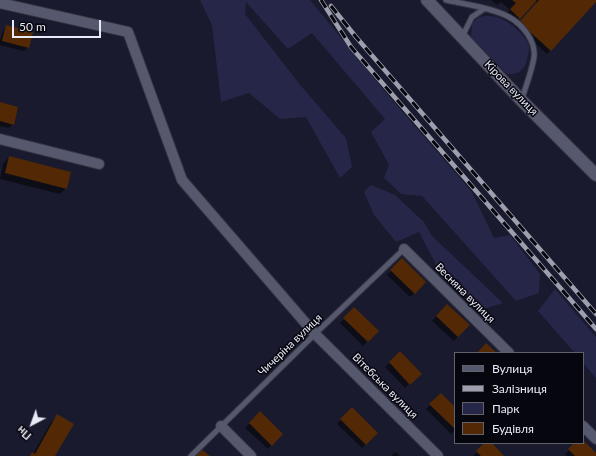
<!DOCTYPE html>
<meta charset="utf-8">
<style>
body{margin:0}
#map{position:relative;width:596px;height:456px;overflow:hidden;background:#191a2d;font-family:Lato,sans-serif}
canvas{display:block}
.legend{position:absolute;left:454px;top:352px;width:130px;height:92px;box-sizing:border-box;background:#06060e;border:1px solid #61616b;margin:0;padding:5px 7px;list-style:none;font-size:12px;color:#e9eaf7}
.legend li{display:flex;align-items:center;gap:8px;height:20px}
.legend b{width:20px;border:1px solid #61616b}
.north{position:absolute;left:12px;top:404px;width:40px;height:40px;-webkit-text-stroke:3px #06060e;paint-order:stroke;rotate:221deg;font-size:11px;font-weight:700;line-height:16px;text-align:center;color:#e9eaf7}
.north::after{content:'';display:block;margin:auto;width:14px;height:18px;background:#e9eaf7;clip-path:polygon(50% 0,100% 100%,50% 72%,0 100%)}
.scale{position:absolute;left:12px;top:20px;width:89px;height:18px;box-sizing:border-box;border:2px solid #e9eaf7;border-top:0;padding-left:5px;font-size:12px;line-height:14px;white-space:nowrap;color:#e9eaf7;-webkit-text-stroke:3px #06060e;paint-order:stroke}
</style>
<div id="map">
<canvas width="596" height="456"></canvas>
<ul class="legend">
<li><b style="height:5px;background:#56586e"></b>Вулиця</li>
<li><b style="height:5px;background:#9e9fae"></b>Залізниця</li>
<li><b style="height:11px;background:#262649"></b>Парк</li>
<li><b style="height:11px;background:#522904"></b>Будівля</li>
</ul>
<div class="north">Пн</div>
<div class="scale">50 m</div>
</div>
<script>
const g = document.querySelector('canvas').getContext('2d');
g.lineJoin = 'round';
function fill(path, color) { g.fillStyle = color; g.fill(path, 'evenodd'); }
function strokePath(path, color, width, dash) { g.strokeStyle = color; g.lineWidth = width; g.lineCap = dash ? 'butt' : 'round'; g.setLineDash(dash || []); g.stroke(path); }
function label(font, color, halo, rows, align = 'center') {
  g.font = font + ' Lato,sans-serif'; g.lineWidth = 3; g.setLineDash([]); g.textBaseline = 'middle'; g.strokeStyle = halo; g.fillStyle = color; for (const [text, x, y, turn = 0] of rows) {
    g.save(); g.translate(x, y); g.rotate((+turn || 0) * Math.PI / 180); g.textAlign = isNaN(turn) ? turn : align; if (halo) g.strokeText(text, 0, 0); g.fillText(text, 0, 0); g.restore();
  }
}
fill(new Path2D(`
 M200,0H310L388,95L472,192L494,238L510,235L540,274L539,293L516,301L422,196L401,194L384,178L389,165L371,132L385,119L312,33L288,49L246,2L245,14L302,87L346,138L352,167L340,178L306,117L280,119L249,93L221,102L212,25Z
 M484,16C489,16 495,16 499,18C509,21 528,37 529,47C529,50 529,52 528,54C527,66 521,76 507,74L471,37L472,24L477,18Z
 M371,185L395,195L424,222L432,236L503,303L477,311L458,279L444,280L419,232L396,242L374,215L364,192Z
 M555,289L596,337V378L583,363V353H575L538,311Z`), '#262649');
fill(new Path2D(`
 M491,0H595L547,54L516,26L537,3L535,1L513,24L505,16L510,10L501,2L497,5Z
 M7,26L28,47L24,51L0,45V40L3,31Z
 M0,103L13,124L9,128L0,126Z
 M9,157L66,188L60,194L0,179L3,164Z
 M402,260L425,282L410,297L387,275Z
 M447,305L468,325L454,341L432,321Z
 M354,308L377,331L363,346L340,323Z
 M400,352L421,373L405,388L385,367Z
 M441,394L455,408V430L451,434L426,409Z
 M352,408L377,433L362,448L337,424Z
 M260,413L282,434L268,449L245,428Z
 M57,416L54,456H30L33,454L51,422Z
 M583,441L596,454V456H567L565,454L576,443H583Z
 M486,443H490L503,456H473Z
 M395,452L400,456H391Z`), '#0007');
fill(new Path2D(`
 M512,0H537L520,19L510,9L516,3Z
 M539,0H596V2L551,51L519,22Z
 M6,25L33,32L29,48L2,41Z
 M0,102L18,107L14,125L0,121Z
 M9,156L71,172L67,189L5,173Z
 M402,258L426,282L415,294L390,270Z
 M447,304L470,325L458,337L436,316Z
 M354,307L379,331L368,342L343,318Z
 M486,343L497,353H477Z
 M400,351L422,374L410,385L389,362Z
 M441,393L455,407V429L429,404Z
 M352,407L378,433L366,445L340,419Z
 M260,411L283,434L272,446L249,423Z
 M57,414L74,424L55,456H30L32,452L35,454Z
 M583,440L596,453V456H575L568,449L574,443H583Z
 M484,443H492L504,456H481L476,451Z
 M201,449L210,456H196Z`), '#522904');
const lane = new Path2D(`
 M446,0C464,4 493,8 509,17C522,24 536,41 534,57C532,71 526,85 522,99
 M462,37L472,17L484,9
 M191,456L315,334L404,249`);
const street = new Path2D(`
 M0,3L128,32L182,180L315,334L438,456
 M0,139L99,164
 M404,249L509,353
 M221,426L251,456
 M583,426L596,439`);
const secondary = new Path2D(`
 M427,0L521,100L596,175`);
strokePath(lane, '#333341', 7);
strokePath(street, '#333341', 12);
strokePath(secondary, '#333341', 14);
strokePath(lane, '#56586e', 5);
strokePath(street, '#56586e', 10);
strokePath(secondary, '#56586e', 12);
const rail = new Path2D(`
 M321,0L351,47L596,329
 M331,6L356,37L596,314`);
strokePath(rail, '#9e9fae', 4.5);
strokePath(rail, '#06060e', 3, [9]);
label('11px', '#e9eaf7', '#06060e', [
 ["Кірова вулиця",511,88,46],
 ["Весняна вулиця",465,293,45],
 ["Чичеріна вулиця",290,345,-44],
 ["Вітебська вулиця",385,386,45]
]);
</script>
